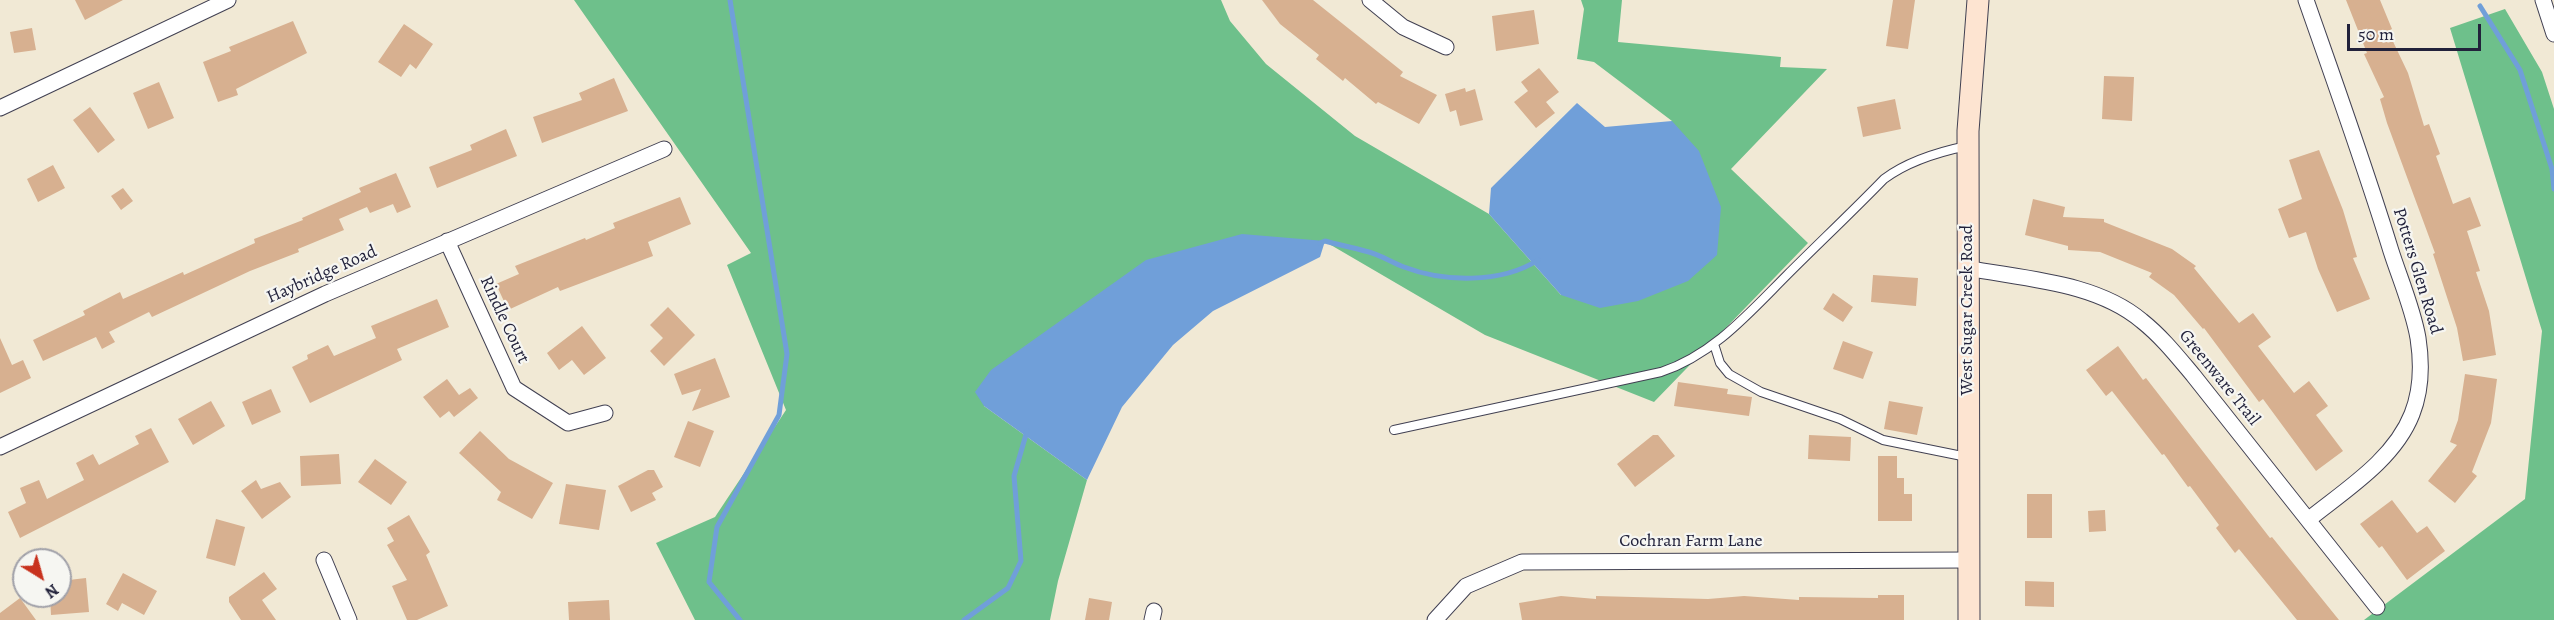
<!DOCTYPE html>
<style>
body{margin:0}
#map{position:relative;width:2554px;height:620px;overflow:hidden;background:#f1e9d5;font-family:Alegreya,serif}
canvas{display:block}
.north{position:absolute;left:12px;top:548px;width:60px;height:60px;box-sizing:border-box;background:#f6f6f2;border:2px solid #a1a1a9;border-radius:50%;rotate:143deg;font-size:16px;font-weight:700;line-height:24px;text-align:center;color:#22223b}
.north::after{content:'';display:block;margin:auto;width:21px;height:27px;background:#c8321e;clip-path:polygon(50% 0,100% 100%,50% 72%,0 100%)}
.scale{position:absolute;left:2347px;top:24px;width:134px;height:27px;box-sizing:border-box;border:3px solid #22223b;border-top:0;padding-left:8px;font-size:18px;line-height:21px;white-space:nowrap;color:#22223b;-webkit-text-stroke:4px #f6f6f2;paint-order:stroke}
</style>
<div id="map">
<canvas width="2554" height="620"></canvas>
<div class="north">N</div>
<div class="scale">50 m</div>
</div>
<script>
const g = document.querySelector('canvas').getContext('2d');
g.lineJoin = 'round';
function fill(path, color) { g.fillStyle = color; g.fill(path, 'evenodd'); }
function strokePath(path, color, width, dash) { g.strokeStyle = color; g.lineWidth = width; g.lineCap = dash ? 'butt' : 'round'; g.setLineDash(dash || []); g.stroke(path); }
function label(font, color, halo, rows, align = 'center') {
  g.font = font + ' Alegreya,serif'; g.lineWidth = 4.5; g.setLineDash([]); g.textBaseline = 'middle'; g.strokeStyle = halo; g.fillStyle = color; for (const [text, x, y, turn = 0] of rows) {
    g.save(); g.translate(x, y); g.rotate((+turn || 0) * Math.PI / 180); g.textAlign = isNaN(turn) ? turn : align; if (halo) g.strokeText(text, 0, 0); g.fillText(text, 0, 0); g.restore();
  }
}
fill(new Path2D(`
 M574,0H1221L1230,21L1266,64L1355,136L1489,214L1561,295L1672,121L1594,62L1577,59L1584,9L1581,0H1622L1618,42L1781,57L1780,67L1827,69L1731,169L1808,243L1654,402L1485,335L1324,241L984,406L1087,480L1058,581L1050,620H695L656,543L715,517L786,410L727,265L751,253Z
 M2505,9L2542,72L2554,109V620H2364L2525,499L2542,331L2450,28Z`), '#6ec08b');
fill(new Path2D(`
 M1577,103L1605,127L1672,121L1699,151L1721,207L1717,255L1688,281L1638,301L1600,308L1561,295L1489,214L1491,188Z
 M1242,234L1325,241L1320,257L1213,311L1173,345L1122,407L1087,480L984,406L975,392L991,370L1146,260Z`), '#709fd9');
strokePath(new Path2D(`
 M730,0L787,354L779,415L717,527L709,582L740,620
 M2480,6L2520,70L2552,169L2554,189
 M1320,243L1325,241C1338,245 1352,247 1365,251C1379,254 1391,262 1404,267C1443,282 1501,284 1538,260
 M964,620L1008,588L1021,561L1014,476L1027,431`), '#709fd9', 5);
fill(new Path2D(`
 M75,0H123L85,20Z
 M1262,0H1313L1403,72L1400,76L1437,95L1419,124L1378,102L1376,104L1345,78L1343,81L1316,59L1319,55L1280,24Z
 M1893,0H1915L1908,49L1886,46Z
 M2346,0H2380L2392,29L2388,31L2408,73L2424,126L2429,124L2440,154L2436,156L2453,204L2470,197L2481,226L2467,231L2480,271L2476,272L2489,311L2496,355L2463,361L2457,328L2433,254L2435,253L2387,123L2380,99L2384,97L2364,54L2367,53Z
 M1534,10L1539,44L1496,51L1492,16Z
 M293,21L307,53L236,89L238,95L218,102L203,62L231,51L229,47Z
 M404,24L433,44L416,69L410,64L401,77L378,62Z
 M32,28L36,50L14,53L10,32Z
 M1539,68L1559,92L1546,102L1555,113L1536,128L1514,102L1528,91L1521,82Z
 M2104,76L2134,77L2132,121L2102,119Z
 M614,78L628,111L542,143L533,117L582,100L579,93Z
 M159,82L174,118L148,129L133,93Z
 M1465,88L1466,92L1475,89L1483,120L1460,126L1456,110L1450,112L1445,94Z
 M1895,99L1901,129L1863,137L1857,107Z
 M90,107L115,140L98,153L73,120Z
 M506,129L517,156L437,188L429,167L472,150L470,145Z
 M2319,150L2343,210L2357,257L2353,258L2370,299L2337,312L2318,269L2306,232L2289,238L2278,209L2302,199L2289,160Z
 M53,165L65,188L38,202L27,179Z
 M396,173L411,207L397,213L393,204L370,213L367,207L339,219L344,230L298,249L299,252L250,271L152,317L149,312L109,332L115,342L102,349L96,337L43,361L33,340L85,315L83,311L120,292L123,299L183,272L184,275L255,243L254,239L303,220L302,218L361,192L359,188Z
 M123,188L133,201L121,210L111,196Z
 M680,197L691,224L648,242L653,256L560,291L558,287L508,310L496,284L519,274L515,266L585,238L586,240L615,228L613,223Z
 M2033,199L2065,207L2063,217L2104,219V222L2172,249L2196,266L2194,268L2239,323L2253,313L2271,337L2258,346L2294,393L2309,381L2328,406L2316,415L2343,451L2316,471L2263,399L2259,402L2204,328L2203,329L2174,295L2149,277L2152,273L2100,252L2068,250V246L2025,235Z
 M1873,275L1918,278L1916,306L1871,302Z
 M1833,293L1853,307L1843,322L1823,309Z
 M437,299L449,327L397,349L402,360L310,403L292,367L308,359L307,355L328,345L334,356L376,338L371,326Z
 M668,307L695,335L664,366L650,351L663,338L650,325Z
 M582,326L606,358L584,375L572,360L559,370L547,353Z
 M0,338L12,365L23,360L31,378L0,393Z
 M1843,341L1873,352L1863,379L1833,369Z
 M2118,346L2143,380L2146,378L2270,538L2272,537L2339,620H2297L2239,549L2235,553L2216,528L2219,525L2190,486L2188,487L2164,454L2162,455L2112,391L2106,396L2086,370Z
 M715,358L730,397L692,411L701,389L682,395L674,374Z
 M2465,374L2497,379L2491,423L2472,472L2477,476L2455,503L2428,481L2457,445L2450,442L2458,420Z
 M447,379L459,395L470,388L478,398L454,417L449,411L440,418L423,397Z
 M1678,382L1728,389L1727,394L1752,397L1749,416L1674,406Z
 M271,389L281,412L252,425L242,402Z
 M211,401L225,426L193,445L178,419Z
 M1889,401L1923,407L1917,435L1884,429Z
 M688,421L714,431L700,467L674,457Z
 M151,428L169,462L20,538L8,512L26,503L20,488L39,480L47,499L84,480L76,463L93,454L99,465L139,444L135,436Z
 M480,431L509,459L553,483L532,519L497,500L501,492L459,453Z
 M1653,435H1658L1675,456L1635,487L1617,464Z
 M1809,435L1851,437L1850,461L1808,459Z
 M339,454L341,484L301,486L300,456Z
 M1878,456H1897V478H1904V494H1912V521H1878Z
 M375,459L407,482L391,505L358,482Z
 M648,470H654L663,487L652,493L656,500L631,512L618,486Z
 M256,480L261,489L280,482L291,497L262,519L241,491Z
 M566,484L606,490L599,530L559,524Z
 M2027,494H2052V538H2027Z
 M2392,500L2417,533L2427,526L2445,551L2407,580L2382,546L2379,548L2360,524Z
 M2105,510L2106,531L2089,532L2088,511Z
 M409,515L430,552L426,555L448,606L417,620H407L392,586L407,580L387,545L394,541L387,528Z
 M216,519L245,527L235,566L206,558Z
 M264,572L277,589L262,600L276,620H241L229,602V597Z
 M123,573L157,591L144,615L122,603L118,611L106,604Z
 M86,578L89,612L51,615L50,596H60V581Z
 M2025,581L2054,582V607L2025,606Z
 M1878,595H1904V620H1522L1519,603L1561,596L1596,599V596L1708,599L1744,596L1799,600V597L1878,598Z
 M20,598L36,620H0V613Z
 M1089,598L1112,602L1109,620H1085Z
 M609,600L610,620H569L568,602Z`), '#d7b090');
const service = new Path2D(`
 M1714,344L1720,363L1729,374L1761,392L1840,419L1883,440L1967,457
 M1394,430L1661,372C1713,355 1749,313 1787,275C1819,243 1852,212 1884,179C1908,161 1938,152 1967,146`);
const minor = new Path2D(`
 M1370,0L1403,27L1446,47
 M2306,0C2335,83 2365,166 2391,251C2400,279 2413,309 2418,338C2422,364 2422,389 2412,414C2394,460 2345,490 2308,520
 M2543,0L2554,34
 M0,108L228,0
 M447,241L514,388L568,423L605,413
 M1967,268C2024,279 2096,282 2142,321C2162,337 2177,356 2193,375L2377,607
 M0,447L325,294L664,149
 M324,560L349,620
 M1152,620L1154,611
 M1435,620L1466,586L1522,562L1968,560`);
const secondary = new Path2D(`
 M1969,620L1968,131L1978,0`);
strokePath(service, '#414052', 10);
strokePath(minor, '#414052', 17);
strokePath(secondary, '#414052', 23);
strokePath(service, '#fff', 8);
strokePath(minor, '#fff', 15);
strokePath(secondary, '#fde4d1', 21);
label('18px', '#22223b', '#f6f6f2', [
 ["Potters Glen Road",2417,271,73],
 ["Haybridge Road",322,275,-24],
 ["West Sugar Creek Road",1968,310,-90],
 ["Rindle Court",504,320,65],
 ["Greenware Trail",2219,378,51],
 ["Cochran Farm Lane",1691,542]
]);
</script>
